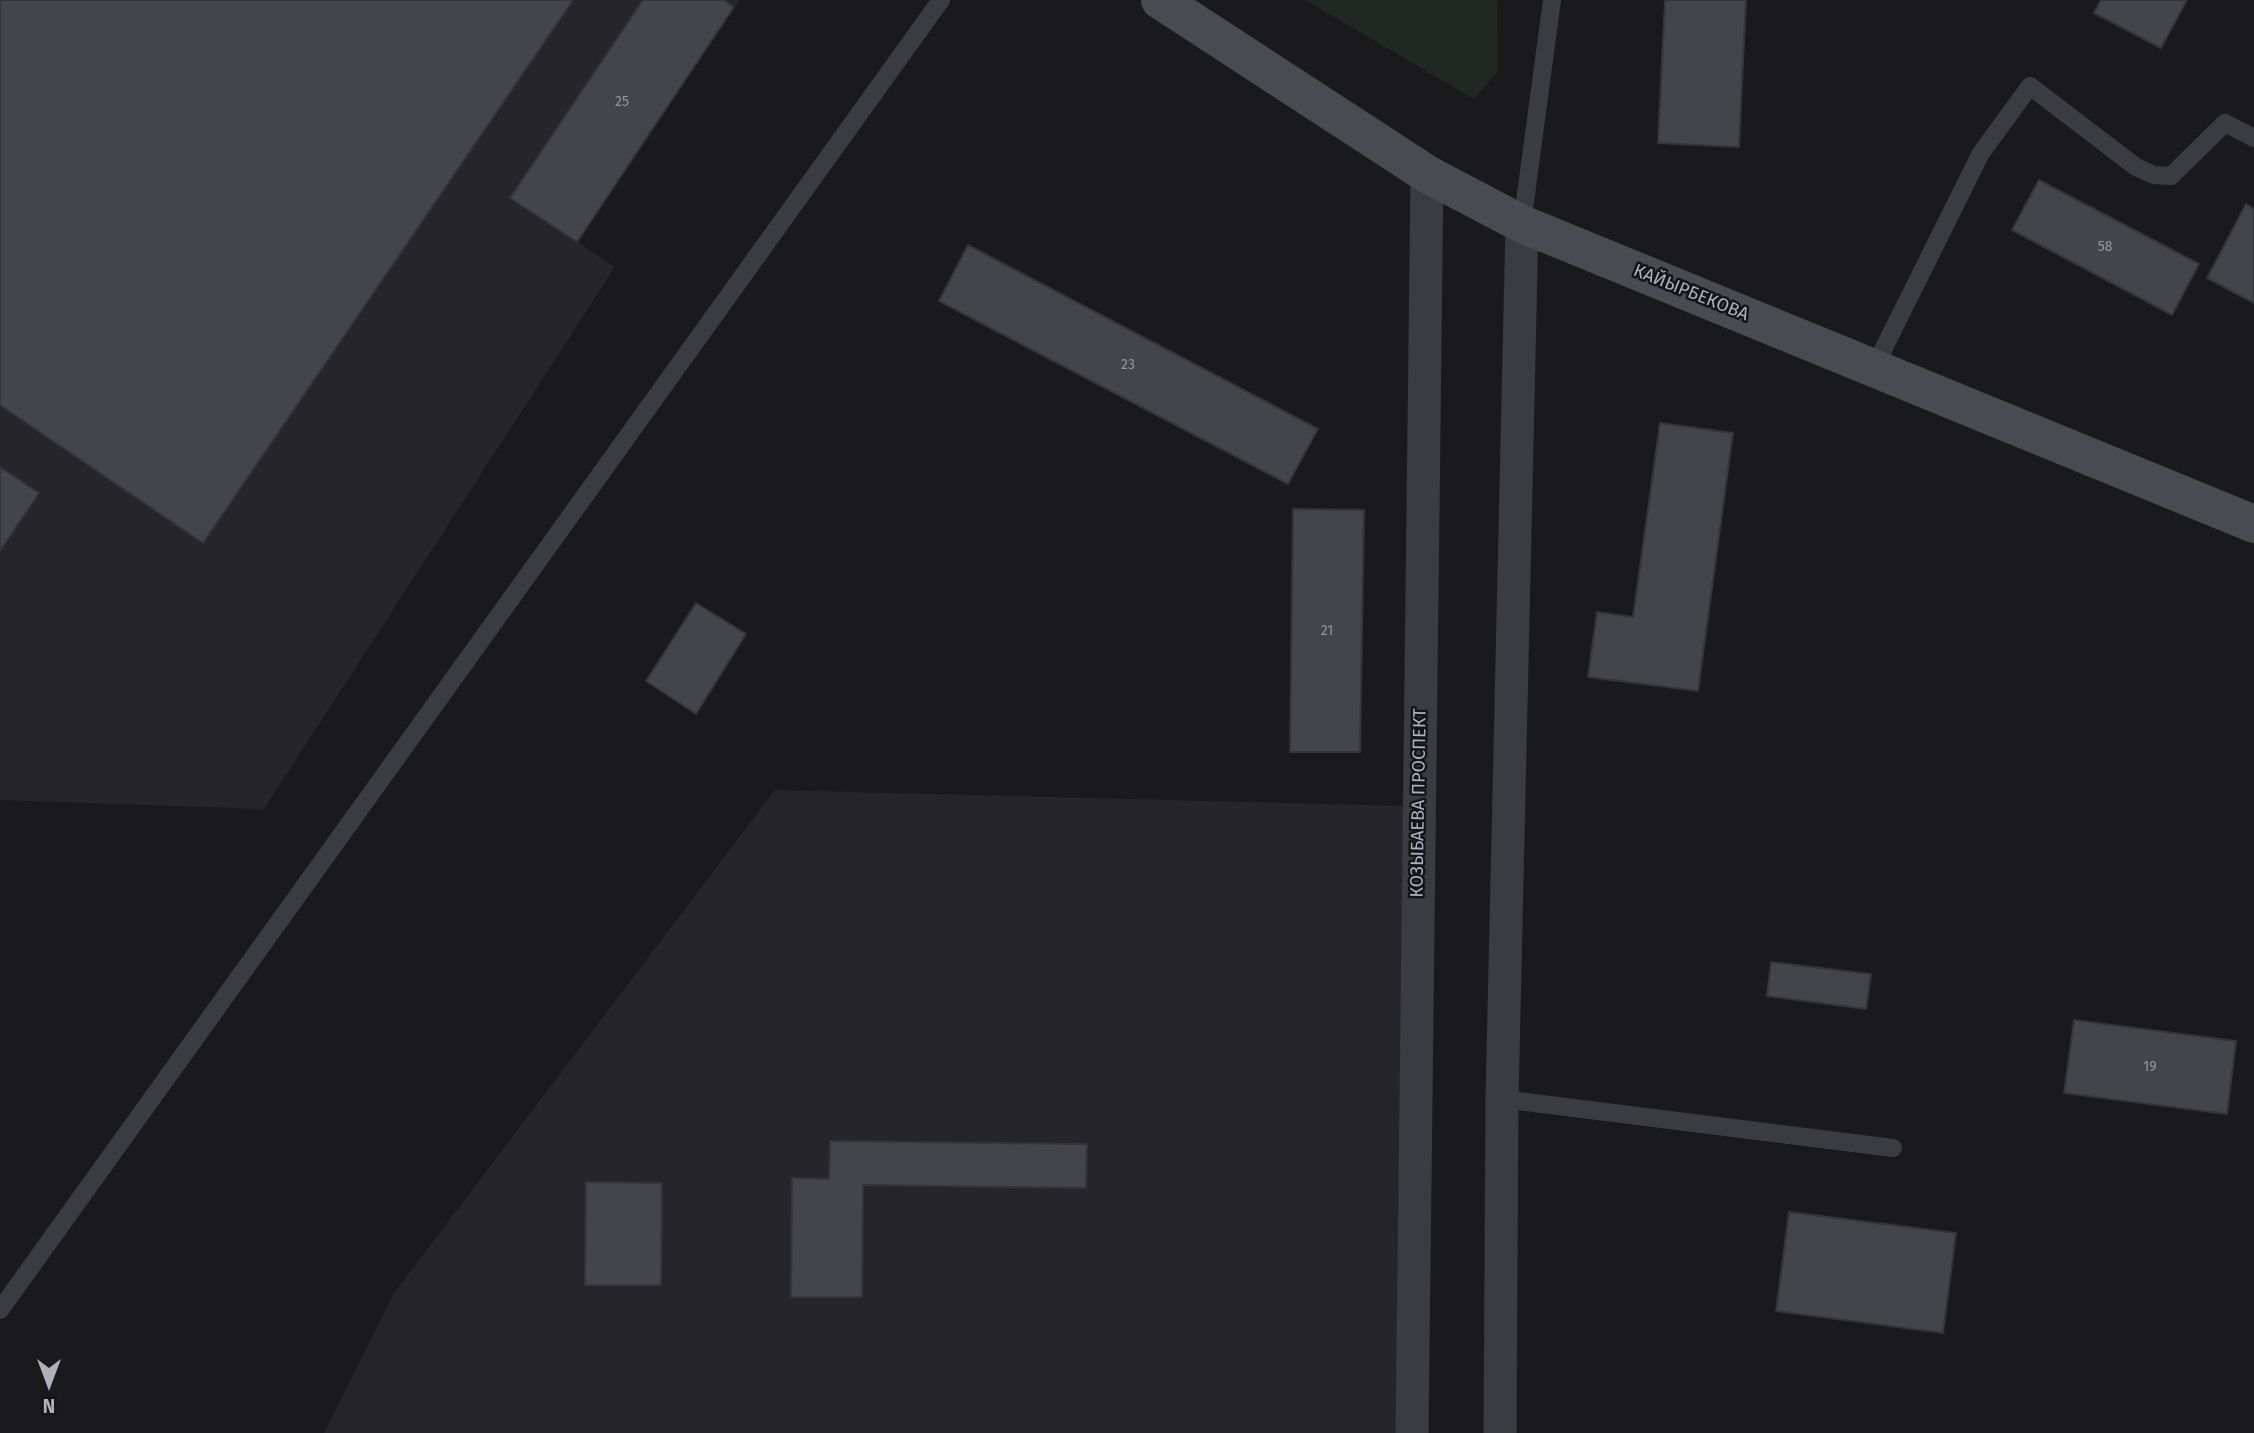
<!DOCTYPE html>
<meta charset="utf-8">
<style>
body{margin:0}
#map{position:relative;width:2254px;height:1433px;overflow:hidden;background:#1a1a1d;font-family:"Fira Sans",sans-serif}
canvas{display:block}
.north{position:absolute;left:14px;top:1349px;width:70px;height:70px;-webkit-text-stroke:5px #151518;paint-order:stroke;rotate:180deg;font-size:19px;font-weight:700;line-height:28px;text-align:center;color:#acb1bd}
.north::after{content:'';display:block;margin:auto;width:24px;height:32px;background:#acb1bd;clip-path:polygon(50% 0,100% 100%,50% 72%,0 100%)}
</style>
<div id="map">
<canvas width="2254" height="1433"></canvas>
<div class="north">N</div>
</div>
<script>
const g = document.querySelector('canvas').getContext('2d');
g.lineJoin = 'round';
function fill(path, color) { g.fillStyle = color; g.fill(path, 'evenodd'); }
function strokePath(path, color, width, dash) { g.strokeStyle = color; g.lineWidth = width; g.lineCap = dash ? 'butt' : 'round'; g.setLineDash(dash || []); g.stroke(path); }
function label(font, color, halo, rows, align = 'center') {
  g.font = font + ' "Fira Sans",sans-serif'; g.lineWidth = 5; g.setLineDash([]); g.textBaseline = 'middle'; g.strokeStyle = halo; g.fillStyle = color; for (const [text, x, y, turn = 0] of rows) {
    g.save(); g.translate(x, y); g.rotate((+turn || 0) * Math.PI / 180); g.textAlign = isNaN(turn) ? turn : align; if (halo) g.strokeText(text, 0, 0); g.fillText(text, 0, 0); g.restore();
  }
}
fill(new Path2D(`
 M0,0H740L577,242L615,267L264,809L0,800Z
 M775,790L1405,806L1401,1433H324L394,1293Z`), '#26262a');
fill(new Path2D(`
 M1305,0H1497L1498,71L1474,99Z`), '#1f2821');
const building = new Path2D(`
 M0,0H573L203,543L0,405Z
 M643,0H724L734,7L577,242L510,198Z
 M1665,0H1746L1739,147L1658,143Z
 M2101,0H2187L2161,48L2094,13Z
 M2039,180L2199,264L2172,315L2012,230Z
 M2246,204L2254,209V303L2207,278Z
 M968,245L1318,429L1288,484L939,301Z
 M1660,423L1733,433L1698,691L1588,677L1597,612L1633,617Z
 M0,467L39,493L0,551Z
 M1293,509L1364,510L1360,752H1290Z
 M696,603L746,634L696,714L646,681Z
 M1771,962L1871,974L1866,1009L1767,996Z
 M2074,1020L2236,1041L2227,1114L2064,1093Z
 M830,1141L1087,1144L1086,1188L863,1185L862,1297H791L792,1178L829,1179Z
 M586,1182L662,1183L661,1285H585Z
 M1789,1212L1956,1233L1943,1333L1776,1311Z`);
fill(building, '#44454a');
strokePath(building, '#343439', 2);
strokePath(new Path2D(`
 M1522,224L1552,0
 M1874,368L1981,153L2030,86L2136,167L2154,175L2171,176L2225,123L2254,138
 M1502,1099L1893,1148
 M0,1310L941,0`), '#3b3c42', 18);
strokePath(new Path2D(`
 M1412,1433L1427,174
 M1500,1433L1502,1099L1522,224`), '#3b3c42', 33);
strokePath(new Path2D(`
 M1160,0L1427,174L1522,224L2254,524`), '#494b52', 38);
label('14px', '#9296a0', null, [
 ["25",622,102],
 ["58",2105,247],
 ["23",1128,365],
 ["21",1327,631],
 ["19",2150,1067]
]);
label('18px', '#acb1bd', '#151518', [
 ["КАЙЫРБЕКОВА",1691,293,22],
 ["КОЗЫБАЕВА ПРОСПЕКТ",1419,803,-89]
]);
</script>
